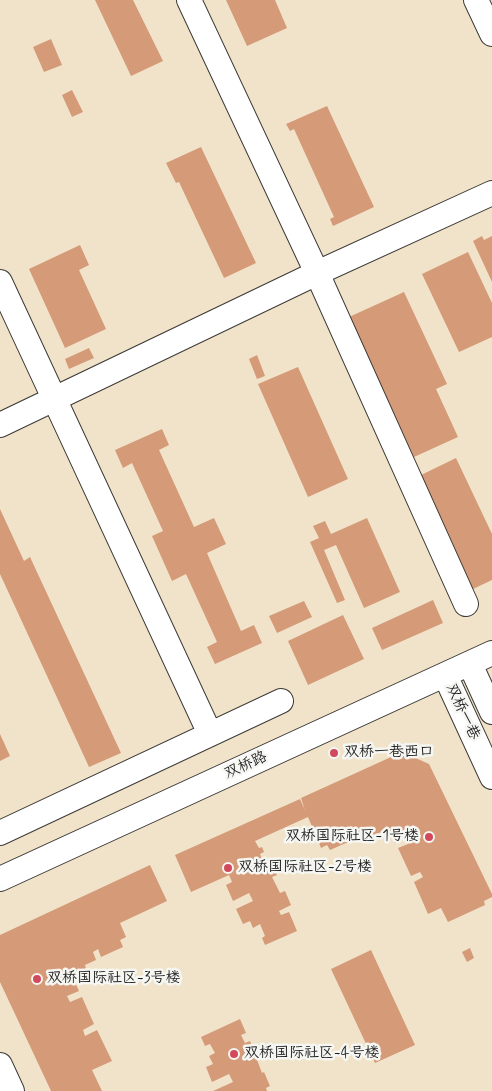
<!DOCTYPE html>
<meta charset="utf-8">
<style>
body{margin:0}
canvas{display:block;background:#f0e3c9}
</style>
<canvas width="492" height="1091"></canvas>
<script>
const g = document.querySelector('canvas').getContext('2d');
g.lineJoin = 'round';
function fill(path, color) { g.fillStyle = color; g.fill(path, 'evenodd'); }
function strokePath(path, color, width, dash) { g.strokeStyle = color; g.lineWidth = width; g.lineCap = dash ? 'butt' : 'round'; g.setLineDash(dash || []); g.stroke(path); }
function label(font, color, halo, rows, align = 'center') {
  g.font = font + ' Mynerve,"LXGW WenKai TC",sans-serif'; g.lineWidth = 5; g.setLineDash([]); g.textBaseline = 'middle'; g.strokeStyle = halo; g.fillStyle = color; for (const [text, x, y, turn = 0] of rows) {
    g.save(); g.translate(x, y); g.rotate((+turn || 0) * Math.PI / 180); g.textAlign = isNaN(turn) ? turn : align; if (halo) g.strokeText(text, 0, 0); g.fillText(text, 0, 0); g.restore();
  }
}
fill(new Path2D(`
 M95,0H133L163,61L131,76Z
 M226,0H275L287,28L247,46Z
 M51,39L62,65L44,72L33,47Z
 M72,90L83,112L72,117L62,95Z
 M327,106L374,207L333,226L330,219L334,217L294,129L290,131L286,124Z
 M201,147L256,263L224,278L179,182L176,183L166,163Z
 M482,236L484,240L492,236V282L473,241Z
 M80,245L89,265L79,270L106,329L65,348L29,269Z
 M468,252L492,303V337L459,352L422,274Z
 M404,292L447,384L436,389L458,437L414,457L349,317Z
 M89,348L94,358L69,369L65,359Z
 M257,355L265,376L257,379L249,359Z
 M298,367L348,479L308,497L258,384Z
 M162,429L169,445L159,450L194,527L214,518L226,544L207,553L241,631L254,625L262,643L215,664L207,647L217,642L186,574L172,581L152,536L163,531L132,463L123,468L115,450Z
 M456,458L492,534V580L471,590L417,477Z
 M0,509L24,561L30,557L121,753L89,767L0,574Z
 M367,518L400,592L364,608L336,545L324,550L345,600L337,603L310,542L319,538L313,526L325,521L331,534Z
 M433,600L443,623L382,650L372,628Z
 M304,601L312,617L277,633L269,616Z
 M343,615L364,659L308,685L288,641Z
 M0,734L10,756L0,761Z
 M402,752L429,764L492,894V897L484,901L485,905L448,922L441,908L428,914L414,882L423,877L420,872L411,876L398,848L408,844L405,838L395,843L389,829L374,835L372,832L360,836L357,830L352,832L355,839L330,850L327,845L321,848L308,817L255,841L259,848L262,847L264,852L260,854L263,862L270,859L277,875L272,877L280,893L285,891L291,905L279,911L281,915L289,912L297,931L265,945L262,938L265,936L260,924L253,928L250,921L243,924L236,909L253,901L249,893L233,901L226,885L232,882L229,875L191,892L175,855L300,799L305,810L301,798Z
 M150,865L167,901L120,923L126,937L120,940L123,947L101,957L98,949L93,952L96,960L85,965L86,969L72,976L79,991L67,996L70,1002L82,997L94,1024L83,1030L85,1036L97,1030L112,1061L92,1070L102,1091H51L0,982V935Z
 M470,948L474,958L467,962L462,952Z
 M371,950L415,1045L375,1063L331,969Z
 M240,1019L246,1033L241,1035L245,1043L250,1041L262,1073L264,1072L270,1086L266,1088L267,1091H213L233,1082L229,1074L212,1082L206,1067L213,1064L209,1056L215,1053L210,1044L205,1046L201,1037Z`), '#d59a78');
const minor = new Path2D(`
 M189,0L317,273L466,604
 M476,0L492,34
 M0,282L210,734
 M0,425L317,273L492,193
 M470,664L492,712
 M445,675L492,777
 M0,833L281,701
 M0,879L492,653
 M0,1065L12,1091`);
strokePath(minor, '#3c3a36', 26);
strokePath(minor, '#fff', 24);
for (const [x, y, r, color] of [
 [334,753,5,"#d1495b"],
 [429,837,5,"#d1495b"],
 [228,868,5,"#d1495b"],
 [37,979,5,"#d1495b"],
 [234,1054,5,"#d1495b"]
]) { const dot = new Path2D(); dot.arc(x, y, r, 0, 2 * Math.PI); g.fillStyle = color; g.fill(dot); strokePath(dot, '#f6f6f2', 2); }
label('15px', '#1c1c1c', '#f6f6f2', [
 ["双桥一巷",462,712,65],
 ["双桥路",246,766,-25]
]);
label('15px', '#1c1c1c', '#f6f6f2', [
 ["双桥一巷西口",344,753],
 ["双桥国际社区-1号楼",419,837,"right"],
 ["双桥国际社区-2号楼",238,868],
 ["双桥国际社区-3号楼",47,979],
 ["双桥国际社区-4号楼",244,1054]
], 'left');
</script>
